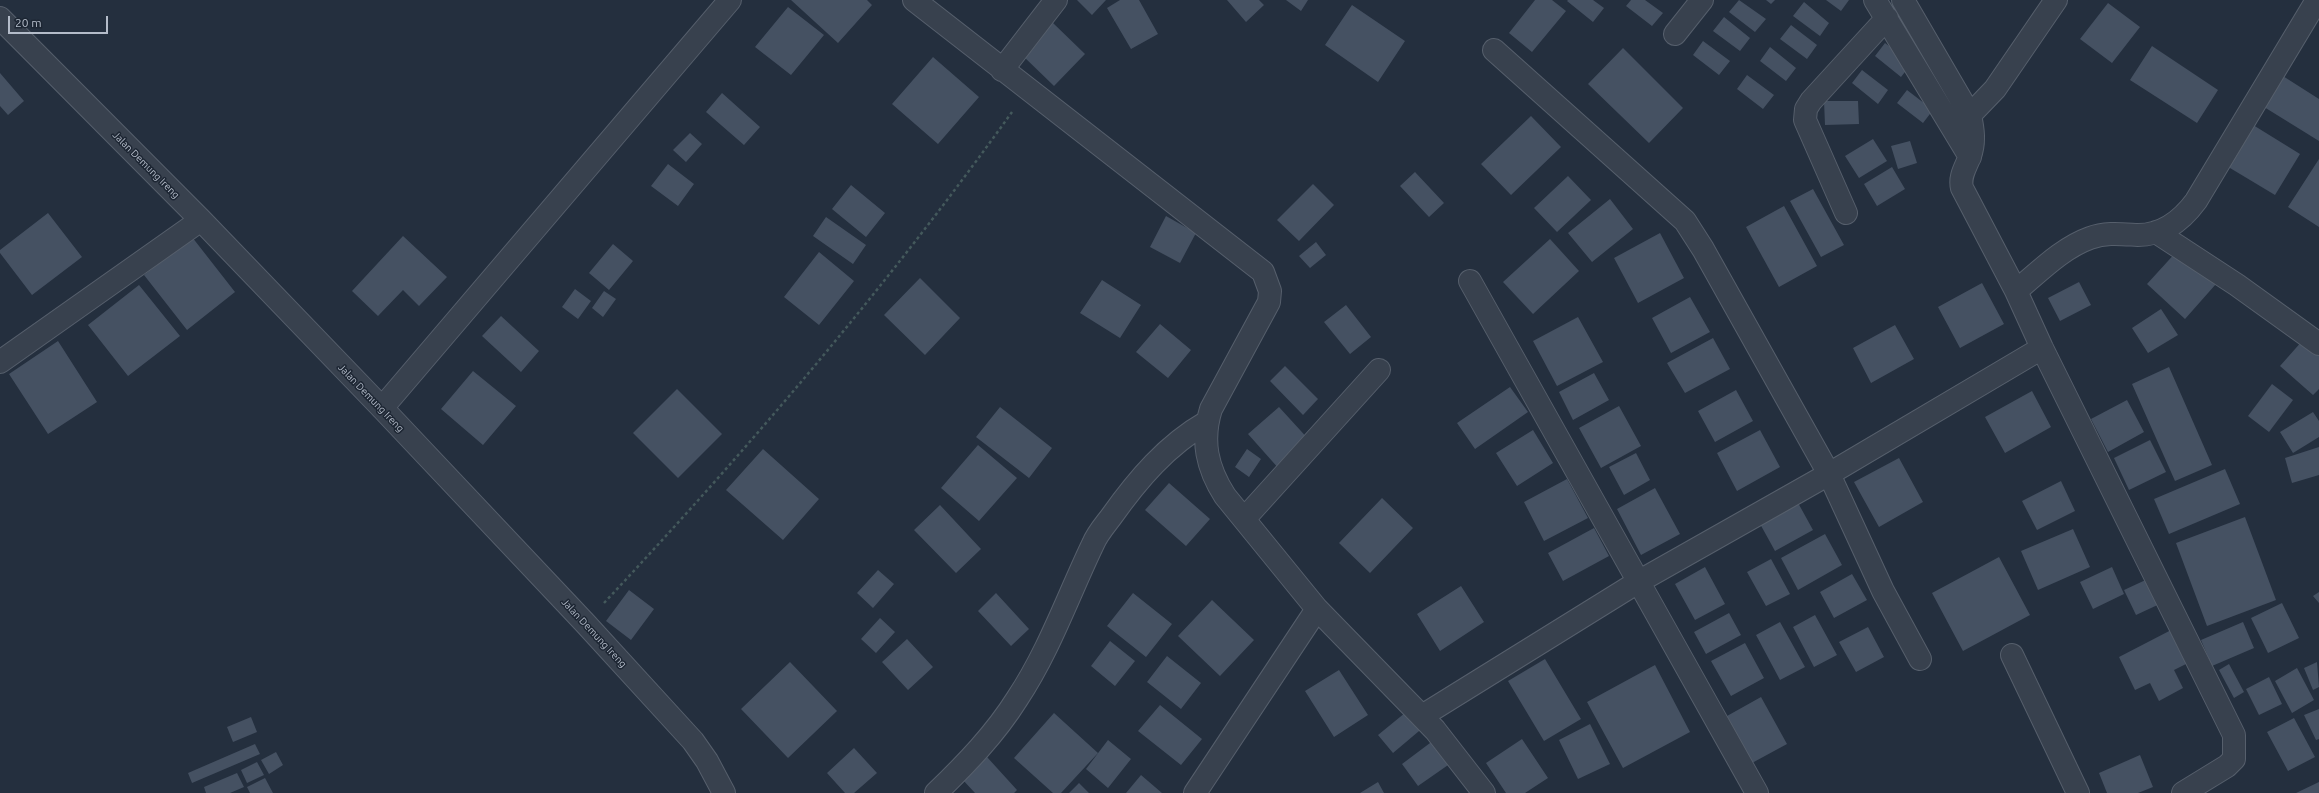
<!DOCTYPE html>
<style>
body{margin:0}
#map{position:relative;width:2319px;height:793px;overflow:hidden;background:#242f3e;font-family:Ubuntu,sans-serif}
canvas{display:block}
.scale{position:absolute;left:8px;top:16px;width:100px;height:18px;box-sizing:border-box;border:2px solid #b4bcc9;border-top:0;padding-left:5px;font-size:12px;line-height:14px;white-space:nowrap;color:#b4bcc9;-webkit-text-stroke:3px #1d2633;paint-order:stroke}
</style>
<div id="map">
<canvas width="2319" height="793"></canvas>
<div class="scale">20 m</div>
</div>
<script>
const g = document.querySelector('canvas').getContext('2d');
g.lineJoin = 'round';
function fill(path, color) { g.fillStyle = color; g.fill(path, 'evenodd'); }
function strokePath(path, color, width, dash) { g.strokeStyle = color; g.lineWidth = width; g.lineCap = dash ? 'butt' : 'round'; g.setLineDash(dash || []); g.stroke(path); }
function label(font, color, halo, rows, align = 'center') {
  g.font = font + ' Ubuntu,sans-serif'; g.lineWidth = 3; g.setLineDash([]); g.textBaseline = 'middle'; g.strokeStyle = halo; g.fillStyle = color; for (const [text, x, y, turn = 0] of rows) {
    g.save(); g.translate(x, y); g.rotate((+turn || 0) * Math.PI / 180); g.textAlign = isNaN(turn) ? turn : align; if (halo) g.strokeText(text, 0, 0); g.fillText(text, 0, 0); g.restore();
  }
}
fill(new Path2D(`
 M791,0H867L872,5L838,43Z
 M1077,0H1106L1092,15Z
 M1120,0H1139L1158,34L1131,49L1107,8Z
 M1227,0H1259L1264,5L1246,22Z
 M1286,0H1308L1301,11Z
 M1535,0H1552L1566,11L1532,52L1509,33Z
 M1568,0H1593L1604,8L1593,22L1567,1Z
 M1631,0H1645L1663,13L1652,26L1626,6Z
 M1739,0L1766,19L1755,32L1729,12Z
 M1766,0H1775L1771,4Z
 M1826,0H1849L1841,11Z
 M1804,2L1829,23L1820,36L1793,16Z
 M2108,3L2140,27L2112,63L2080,39Z
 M1352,5L1405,41L1378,82L1325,45Z
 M788,7L824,35L791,75L755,47Z
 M1724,17L1750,38L1740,51L1713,31Z
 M1052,22L1085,54L1054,86L1021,54Z
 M1791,25L1817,45L1807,59L1780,39Z
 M1703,41L1730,61L1719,75L1693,55Z
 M1885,43L1912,63L1901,77L1875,56Z
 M2152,46L2218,90L2197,123L2130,80Z
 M1770,47L1796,68L1786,81L1760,61Z
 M1623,48L1683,108L1649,143L1588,84Z
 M933,57L979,97L938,144L892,104Z
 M1862,70L1888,90L1878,104L1852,83Z
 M2275,71L2319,99V141L2256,102Z
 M0,73L24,101L8,115L0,106Z
 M1747,75L1774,95L1763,109L1737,89Z
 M1907,90L1933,110L1923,123L1897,103Z
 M722,93L760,127L744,145L706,112Z
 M1824,101H1858L1859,124L1825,125Z
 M1531,116L1561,147L1511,195L1481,164Z
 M2245,120L2300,154L2275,195L2220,162Z
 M690,133L702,144L686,162L673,150Z
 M1873,139L1887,161L1859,178L1845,156Z
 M1910,141L1917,163L1898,169L1891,146Z
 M2319,159V227L2288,207Z
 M668,164L694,184L678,206L651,186Z
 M1892,167L1905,189L1877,206L1864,184Z
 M1415,172L1444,203L1429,217L1400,186Z
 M1568,176L1591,200L1557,232L1534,208Z
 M1313,184L1334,205L1299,241L1277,220Z
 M851,185L885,213L866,237L832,209Z
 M1813,189L1844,245L1821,257L1790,201Z
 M1610,199L1633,229L1592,262L1568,233Z
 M1784,206L1817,266L1779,287L1746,227Z
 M48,213L82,257L32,295L0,253V250Z
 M1166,216L1196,233L1180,263L1150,247Z
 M826,217L866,245L853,264L813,236Z
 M1660,233L1684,278L1638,303L1614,258Z
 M403,236L447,277L419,306L403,290L378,316L352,291Z
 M192,237L235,292L187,330L144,275Z
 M1550,239L1579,271L1533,314L1503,282Z
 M1316,242L1326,255L1310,268L1299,256Z
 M613,244L633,261L609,290L589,273Z
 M2178,250L2216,284L2185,319L2147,284Z
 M819,252L854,281L819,325L784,297Z
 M920,278L960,318L925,355L884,315Z
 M1102,280L1141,305L1120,338L1080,313Z
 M2079,282L2091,305L2060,321L2048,298Z
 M1982,283L2004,324L1960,348L1938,307Z
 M139,285L180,336L128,376L88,325Z
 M575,289L591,301L578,319L562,307Z
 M604,291L616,299L603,317L592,308Z
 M1690,297L1710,332L1671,353L1652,318Z
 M1346,305L1371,337L1350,354L1324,322Z
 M2161,309L2178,335L2148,353L2132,328Z
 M501,316L539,351L521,372L482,336Z
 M1578,317L1603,362L1557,386L1533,341Z
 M1160,324L1191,350L1168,378L1136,352Z
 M1895,325L1914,359L1871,383L1853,348Z
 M1713,338L1730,369L1685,393L1667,363Z
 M2303,340L2319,354V389L2313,395L2280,366Z
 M58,341L97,402L48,434L9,374Z
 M1285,366L1318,399L1303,415L1270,381Z
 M2169,367L2212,465L2175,481L2132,384Z
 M473,371L516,406L483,445L441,409Z
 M1594,373L1609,400L1573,420L1559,392Z
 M2272,384L2293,400L2269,432L2248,416Z
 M1510,387L1528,412L1475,449L1457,423Z
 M677,389L722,434L678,478L633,433Z
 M1736,390L1753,421L1715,442L1698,411Z
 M2032,391L2051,427L2005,453L1985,417Z
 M2127,400L2144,432L2108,452L2091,419Z
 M1619,406L1641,446L1601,468L1579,428Z
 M1000,407L1052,448L1029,478L976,437Z
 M1279,407L1311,442L1280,470L1248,434Z
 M2313,412L2319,421V437L2293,453L2280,432Z
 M1533,430L1553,463L1517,486L1496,453Z
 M1760,430L1780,467L1737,491L1717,453Z
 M2150,440L2166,472L2129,490L2114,458Z
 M978,445L1017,478L979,521L941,488Z
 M2319,447V475L2292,483L2285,458Z
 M763,449L819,499L783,540L726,490Z
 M1247,449L1261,459L1249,477L1235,467Z
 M1636,453L1650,480L1624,495L1609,467Z
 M1899,458L1923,502L1879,527L1854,482Z
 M2225,469L2240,504L2169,534L2154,499Z
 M1567,479L1588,518L1544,541L1524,502Z
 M2061,481L2075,511L2037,530L2022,501Z
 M1169,483L1210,519L1186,546L1145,510Z
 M1655,488L1680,534L1641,555L1617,509Z
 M1382,498L1413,528L1370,573L1339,543Z
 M1797,501L1813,530L1775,551L1759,522Z
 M940,505L981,549L956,573L914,530Z
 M2245,517L2276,600L2207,626L2176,543Z
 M1594,528L1609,556L1563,581L1548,553Z
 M2073,529L2090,567L2038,590L2021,551Z
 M1825,534L1842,565L1798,590L1781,558Z
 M1999,557L2030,615L1963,651L1932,593Z
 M1771,559L1790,594L1766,606L1747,572Z
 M1705,567L1725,604L1695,620L1675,584Z
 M2112,567L2124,594L2093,609L2080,582Z
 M878,570L894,584L873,608L857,593Z
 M1852,574L1867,600L1834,618L1820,592Z
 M2152,577L2164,602L2136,615L2124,590Z
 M1461,586L1484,622L1440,651L1417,614Z
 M629,590L654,609L631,640L606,621Z
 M2319,592V603L2313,596Z
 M996,593L1029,629L1011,646L978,611Z
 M1133,593L1172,624L1146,657L1107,626Z
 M1212,600L1254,640L1220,676L1178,636Z
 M2282,603L2299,638L2268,653L2251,618Z
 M1729,613L1741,635L1706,654L1694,632Z
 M1815,615L1837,655L1814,667L1793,627Z
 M880,618L895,632L876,653L861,639Z
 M1780,622L1805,667L1780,680L1756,635Z
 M2243,622L2254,648L2212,666L2201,640Z
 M1868,627L1884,657L1856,672L1839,642Z
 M2175,628L2192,661L2174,670L2183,688L2159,701L2150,683L2135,690L2119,657Z
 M907,639L933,667L908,690L882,662Z
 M1110,641L1135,661L1115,686L1091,666Z
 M1745,643L1764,678L1731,696L1711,661Z
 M1167,656L1201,683L1181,709L1147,682Z
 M1545,659L1581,719L1544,741L1508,681Z
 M790,662L837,711L788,758L741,709Z
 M2317,662L2319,687L2313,690L2304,668Z
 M2229,664L2244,692L2234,698L2219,670Z
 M1655,665L1690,732L1623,768L1587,702Z
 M2297,668L2314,700L2292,713L2275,681Z
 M1339,670L1368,715L1334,737L1305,691Z
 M2269,677L2282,704L2259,715L2246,689Z
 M1761,697L1787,744L1752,763L1727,716Z
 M1160,705L1202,739L1181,765L1138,731Z
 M1411,708L1425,726L1393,753L1378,735Z
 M2319,709V739L2316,740L2304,715Z
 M1054,713L1098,753L1061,793H1053L1014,758Z
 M251,717L257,732L233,742L227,727Z
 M2294,718L2315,757L2288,771L2267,732Z
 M1590,724L1610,764L1578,779L1559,740Z
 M1522,739L1548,778L1525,793H1506L1486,763Z
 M1108,740L1131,759L1108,788L1086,769Z
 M1434,740L1451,763L1418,786L1402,764Z
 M255,744L260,754L192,783L188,773Z
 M854,748L877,773L854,793H845L827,773Z
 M276,752L283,765L269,774L261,760Z
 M2140,755L2153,787L2138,793H2107L2099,773Z
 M987,757L1017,790L1014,793H975L962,779Z
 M257,762L264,775L247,783L241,770Z
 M237,773L244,787L230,793H206L204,787Z
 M1141,775L1162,793H1126Z
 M265,778L273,793H250L247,787Z
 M1378,782L1384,793H1360Z
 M2319,782V793H2296Z
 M1079,783L1089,793H1069Z`), '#455162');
const minor = new Path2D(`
 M914,0L1263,272L1270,291L1269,302L1211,409C1201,441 1207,468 1225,496L1317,609L1435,730L1484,793
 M1875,0L1970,157
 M1903,0L1970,115C1973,129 1975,142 1970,156C1966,167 1959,176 1962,188L2016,291L2042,348L2234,735V759L2227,766L2183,793
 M0,18L201,220L382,408L585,623L693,741L707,761L724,793
 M1675,34L1702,0
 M1494,50L1685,221L1703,249L1829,474L1883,591L1920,659
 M1002,70L1056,0
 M1970,115L1995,89L2056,0
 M1846,213L1805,120L1806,109L1811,101L1887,18
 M2156,232L2237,285L2319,344
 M1470,281L1757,793
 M2016,291C2039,272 2062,248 2090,238C2106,232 2121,234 2138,235C2163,235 2182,220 2196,201L2317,0
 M0,362L201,220
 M382,408L730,0
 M1245,518L1379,370
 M2012,655L2078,793
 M1422,716L1638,582L1829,474L2042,348
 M936,793C966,764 995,734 1017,699C1049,651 1068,596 1093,544C1097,534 1105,525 1111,517C1138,479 1167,445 1207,422
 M1195,793L1317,609`);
strokePath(minor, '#565f6c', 24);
strokePath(new Path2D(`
 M604,603C750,447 888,285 1012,112`), '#44595c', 2.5, [3, 3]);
strokePath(minor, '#38414e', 22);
label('10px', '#b4bcc9', '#1d2633', [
 ["Jalan Demung Ireng",146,165,45],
 ["Jalan Demung Ireng",371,398,46],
 ["Jalan Demung Ireng",594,633,47]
]);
</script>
